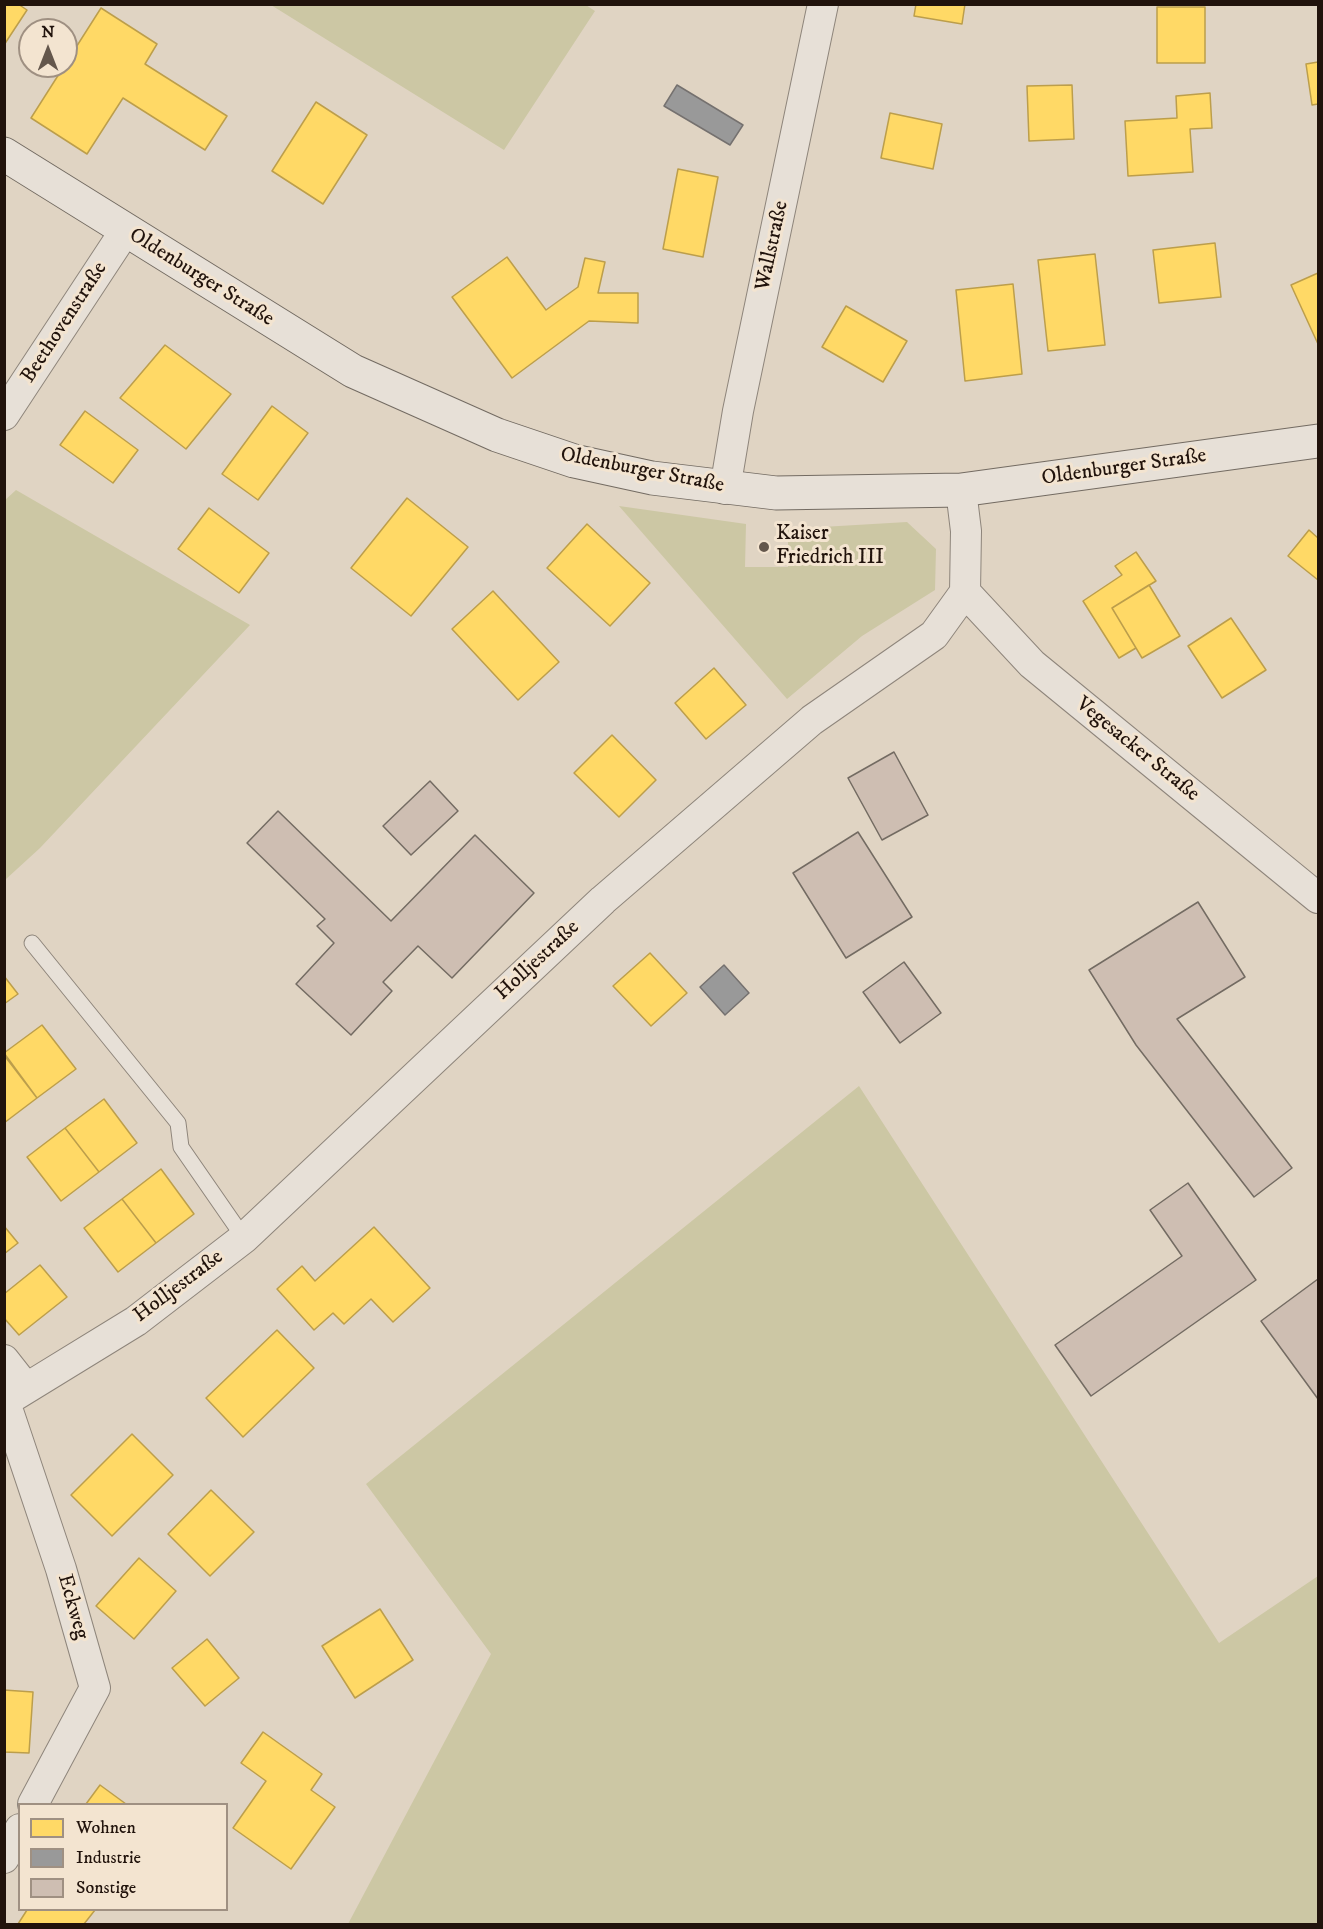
<!DOCTYPE html>
<meta charset="utf-8">
<style>
body{margin:0}
#map{position:relative;width:1323px;height:1929px;overflow:hidden;background:#e0d4c3;font-family:"IM FELL DW Pica",serif}
canvas{display:block}
.frame{position:absolute;inset:0;border:6px solid #21130c;pointer-events:none}
.legend{position:absolute;left:18px;top:1803px;width:210px;height:108px;box-sizing:border-box;background:#f3e4d0;border:2px solid #9f9082;margin:0;padding:8px 10px;list-style:none;font-size:18px;color:#21130c}
.legend li{display:flex;align-items:center;gap:12px;height:30px}
.legend b{width:30px;border:2px solid #9f9082}
.north{position:absolute;left:18px;top:18px;width:60px;height:60px;box-sizing:border-box;background:#f3e4d0;border:2px solid #9f9082;border-radius:50%;rotate:0deg;font-size:16px;font-weight:700;line-height:24px;text-align:center;color:#21130c}
.north::after{content:'';display:block;margin:auto;width:21px;height:27px;background:#64574c;clip-path:polygon(50% 0,100% 100%,50% 72%,0 100%)}
</style>
<div id="map">
<canvas width="1323" height="1929"></canvas>
<div class="frame"></div>
<ul class="legend">
<li><b style="height:16px;background:#ffd966"></b>Wohnen</li>
<li><b style="height:16px;background:#999"></b>Industrie</li>
<li><b style="height:16px;background:#cebeb2"></b>Sonstige</li>
</ul>
<div class="north">N</div>
</div>
<script>
const g = document.querySelector('canvas').getContext('2d');
g.lineJoin = 'round';
function fill(path, color) { g.fillStyle = color; g.fill(path, 'evenodd'); }
function strokePath(path, color, width, dash) { g.strokeStyle = color; g.lineWidth = width; g.lineCap = dash ? 'butt' : 'round'; g.setLineDash(dash || []); g.stroke(path); }
function label(font, color, halo, rows, align = 'center') {
  g.font = font + ' "IM FELL DW Pica",serif'; g.lineWidth = 6; g.setLineDash([]); g.textBaseline = 'middle'; g.strokeStyle = halo; g.fillStyle = color; for (const [text, x, y, turn = 0] of rows) {
    g.save(); g.translate(x, y); g.rotate((+turn || 0) * Math.PI / 180); g.textAlign = isNaN(turn) ? turn : align; if (halo) g.strokeText(text, 0, 0); g.fillText(text, 0, 0); g.restore();
  }
}
fill(new Path2D(`
 M586,5L595,11L504,150L271,5Z
 M16,490L250,625L40,848L5,880L4,501Z
 M619,506L746,524L745,567H788V529L907,522L936,549L935,590L862,636L787,699Z
 M859,1086L1219,1643L1318,1576V1924H348L491,1654L366,1484Z`), '#ccc7a4');
const homes = new Path2D(`
 M4,4H18L27,10L4,45Z
 M916,4H965L962,24L914,16Z
 M1157,7H1205V63H1157Z
 M101,8L157,44L145,64L227,116L205,150L123,98L87,154L31,118Z
 M1318,62V104L1312,105L1306,64Z
 M1072,85L1074,139L1029,141L1027,86Z
 M1210,93L1212,128L1190,129L1193,172L1128,176L1125,121L1177,118L1176,96Z
 M316,102L367,135L323,204L272,171Z
 M890,113L942,124L933,169L881,158Z
 M678,169L718,177L703,257L663,249Z
 M1215,243L1221,297L1159,303L1153,250Z
 M1095,254L1105,345L1048,351L1038,260Z
 M507,257L546,310L578,287L585,258L605,262L598,293H638V323L589,321L512,378L452,297Z
 M1318,273V344L1291,285Z
 M1013,284L1022,374L965,381L956,290Z
 M846,306L907,341L883,382L822,347Z
 M165,345L231,394L186,449L120,398Z
 M272,406L308,433L258,500L222,474Z
 M85,411L138,450L113,483L60,445Z
 M407,498L468,547L411,616L351,568Z
 M209,508L269,553L239,593L178,549Z
 M587,524L650,583L610,626L547,568Z
 M1309,530L1318,538V580L1288,556Z
 M1136,552L1156,581L1112,608L1136,648L1119,658L1083,601L1122,575L1115,566Z
 M1149,585L1180,636L1142,658L1112,608Z
 M493,591L559,662L518,700L452,629Z
 M1231,618L1266,670L1222,698L1188,646Z
 M714,668L746,705L706,739L675,703Z
 M612,735L656,780L619,817L574,773Z
 M650,953L687,993L651,1026L613,986Z
 M4,976L18,994L4,1004Z
 M42,1025L76,1069L37,1098L4,1053Z
 M4,1055L37,1098L4,1123Z
 M104,1099L137,1143L99,1172L65,1128Z
 M65,1128L99,1172L61,1201L27,1157Z
 M161,1169L194,1214L156,1243L122,1199Z
 M122,1199L156,1243L118,1272L84,1228Z
 M4,1226L18,1243L4,1254Z
 M374,1227L430,1288L393,1322L371,1299L344,1324L333,1313L314,1330L277,1289L302,1266L315,1281Z
 M40,1265L67,1297L19,1335L4,1318V1294Z
 M277,1330L314,1368L243,1437L206,1398Z
 M132,1434L173,1475L112,1536L71,1495Z
 M211,1490L254,1532L210,1576L168,1534Z
 M139,1558L176,1591L134,1639L96,1606Z
 M380,1609L413,1660L355,1698L322,1646Z
 M207,1639L239,1678L205,1706L172,1668Z
 M4,1690L33,1692L29,1753L4,1752Z
 M263,1732L322,1774L311,1790L335,1807L291,1869L233,1828L266,1781L241,1763Z
 M100,1785L126,1804H86Z
 M27,1910H95L84,1924H18Z`);
fill(homes, '#ffd966');
strokePath(homes, '#bc9e4b', 1.5);
const industry = new Path2D(`
 M677,85L743,125L730,145L664,106Z
 M724,965L749,993L725,1015L700,987Z`);
fill(industry, '#999');
strokePath(industry, '#75716f', 1.5);
const building = new Path2D(`
 M894,752L928,815L882,840L848,778Z
 M430,781L458,811L411,855L383,826Z
 M278,811L391,921L475,835L534,893L452,978L418,946L383,982L392,991L351,1035L296,984L334,943L317,926L325,919L247,843Z
 M858,832L912,917L846,958L793,873Z
 M1198,902L1245,977L1177,1019L1292,1168L1254,1197L1136,1045L1089,970Z
 M904,962L941,1013L900,1043L863,992Z
 M1188,1183L1256,1280L1091,1396L1055,1345L1182,1256L1150,1210Z
 M1318,1279V1399L1261,1321Z`);
fill(building, '#cebeb2');
strokePath(building, '#736b62', 1.5);
const service = new Path2D(`
 M32,943L178,1123L181,1147L244,1238`);
const minor = new Path2D(`
 M4,415L125,231
 M725,489L738,411L823,4
 M965,592L1032,664L1318,898
 M4,1360L26,1388
 M4,1402L136,1321L244,1238L603,900L812,720L934,635L965,592L966,531L961,490
 M5,1402L61,1569L95,1688L33,1804
 M4,1858L20,1829`);
const secondary = new Path2D(`
 M4,154L353,371L497,435L574,461L652,478L776,493L961,490L1318,441`);
strokePath(service, '#8e857b', 17);
strokePath(minor, '#8e857b', 32);
strokePath(secondary, '#736b62', 35);
strokePath(service, '#e7e0d7', 15);
strokePath(minor, '#e7e0d7', 30);
strokePath(secondary, '#e7e0d7', 33);
for (const [x, y, r, color] of [
 [764,547,6,"#64574c"]
]) { const dot = new Path2D(); dot.arc(x, y, r, 0, 2 * Math.PI); g.fillStyle = color; g.fill(dot); strokePath(dot, '#f3e4d0', 2); }
label('21px', '#21130c', '#f3e4d0', [
 ["Wallstraße",773,246,-78],
 ["Oldenburger Straße",201,278,32],
 ["Beethovenstraße",65,323,-57],
 ["Oldenburger Straße",1124,468,-8],
 ["Oldenburger Straße",642,471,11],
 ["Vegesacker Straße",1137,750,39],
 ["Holljestraße",538,961,-43],
 ["Holljestraße",179,1287,-37],
 ["Eckweg",72,1607,74]
]);
label('21px', '#21130c', '#f3e4d0', [
 ["Kaiser",776,535],
 ["Friedrich III",776,559]
], 'left');
</script>
